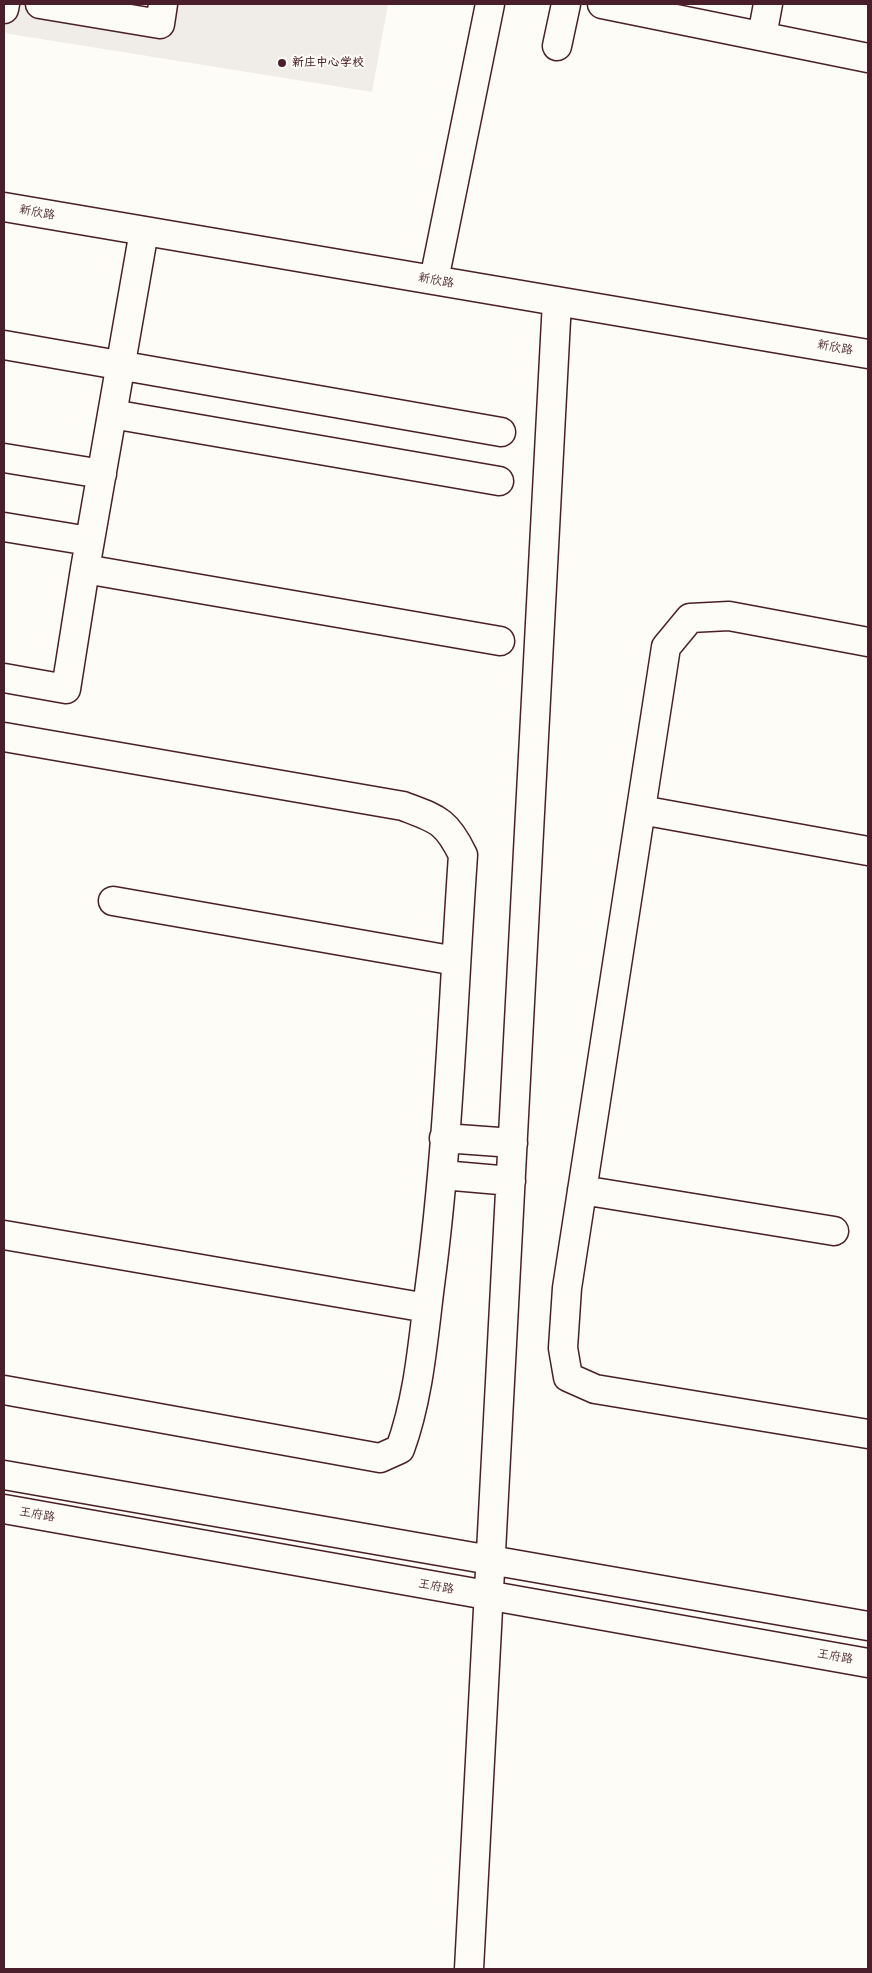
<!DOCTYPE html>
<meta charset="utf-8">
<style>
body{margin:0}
#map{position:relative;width:872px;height:1973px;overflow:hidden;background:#fdfcf7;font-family:Pangolin,sans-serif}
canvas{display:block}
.frame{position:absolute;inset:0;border:5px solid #4a1f2b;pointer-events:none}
</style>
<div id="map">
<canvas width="872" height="1973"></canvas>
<div class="frame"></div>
</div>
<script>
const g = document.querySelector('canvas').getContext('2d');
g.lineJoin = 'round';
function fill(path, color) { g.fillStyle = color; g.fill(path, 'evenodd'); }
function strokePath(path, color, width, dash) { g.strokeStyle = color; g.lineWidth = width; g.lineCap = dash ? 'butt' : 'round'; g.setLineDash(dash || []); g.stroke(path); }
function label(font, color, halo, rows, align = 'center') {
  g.font = font + ' Pangolin,"LXGW WenKai TC",sans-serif'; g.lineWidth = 4; g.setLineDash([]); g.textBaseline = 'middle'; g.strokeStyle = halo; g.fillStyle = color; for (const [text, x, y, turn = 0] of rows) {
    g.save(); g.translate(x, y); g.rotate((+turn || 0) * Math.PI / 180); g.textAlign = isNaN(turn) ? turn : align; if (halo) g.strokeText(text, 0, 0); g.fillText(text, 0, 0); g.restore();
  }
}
fill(new Path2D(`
 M4,4H388L372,92L4,33Z`), '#f0ece8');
const minor = new Path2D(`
 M40,4L160,24L163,4
 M602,4L868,58
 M4,9L5,4
 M762,36L768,4
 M557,46L566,4
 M4,207L868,354
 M434,280L490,4
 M4,345L501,432
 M112,414L499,481
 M4,458L102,474
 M4,527L89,541
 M85,569L500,641
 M868,642L729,616L690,618L666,647L567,1288L563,1348L568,1377L595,1389L868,1434
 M4,678L66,689L85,569L144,231
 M4,737L403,806C437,819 446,820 463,855C453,998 449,1143 430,1285C423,1340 419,1397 400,1449L380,1458L4,1390
 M641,810L868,851
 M113,901L456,961
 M444,1138L513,1143
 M442,1175L511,1181
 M582,1190L834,1231
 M4,1235L427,1308
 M4,1475L868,1626
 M4,1509L868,1663
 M469,1969L557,301`);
strokePath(minor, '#4a1f2b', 31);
strokePath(minor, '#fdfcf7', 28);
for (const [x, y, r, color] of [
 [282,63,5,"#4a1f2b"]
]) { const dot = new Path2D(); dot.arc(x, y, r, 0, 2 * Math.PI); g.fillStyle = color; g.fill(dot); strokePath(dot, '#fdfcf7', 2); }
label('bold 12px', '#4a1f2b', '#fdfcf7', [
 ["新庄中心学校",292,63]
], 'left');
label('12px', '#4a1f2b', '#fdfcf7', [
 ["新欣路",37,213,10],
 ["新欣路",436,281,10],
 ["新欣路",835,348,10],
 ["王府路",37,1515,10],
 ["王府路",436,1587,10],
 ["王府路",835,1657,10]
]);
</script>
